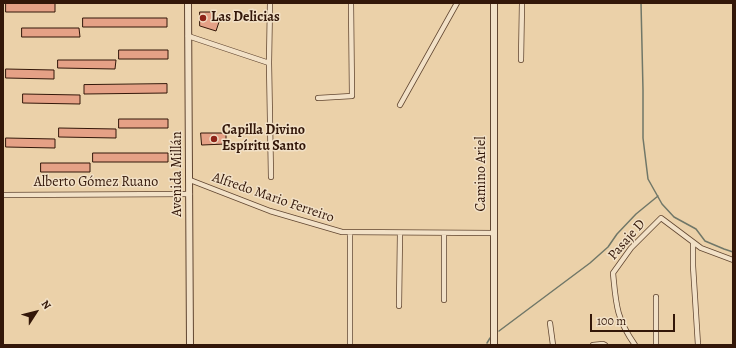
<!DOCTYPE html>
<meta charset="utf-8">
<style>
body{margin:0}
#map{position:relative;width:736px;height:348px;overflow:hidden;background:#ebd1a9;font-family:Alegreya,serif}
canvas{display:block}
.frame{position:absolute;inset:0;border:4px solid #331709;pointer-events:none}
.north{position:absolute;left:16px;top:292px;width:40px;height:40px;-webkit-text-stroke:3px #f2e1c7;paint-order:stroke;rotate:54deg;font-size:11px;font-weight:700;line-height:16px;text-align:center;color:#331709}
.north::after{content:'';display:block;margin:auto;width:14px;height:18px;background:#331709;clip-path:polygon(50% 0,100% 100%,50% 72%,0 100%)}
.scale{position:absolute;left:590px;top:314px;width:85px;height:18px;box-sizing:border-box;border:2px solid #331709;border-top:0;padding-left:5px;font-size:12px;line-height:14px;white-space:nowrap;color:#331709;-webkit-text-stroke:3px #f2e1c7;paint-order:stroke}
</style>
<div id="map">
<canvas width="736" height="348"></canvas>
<div class="frame"></div>
<div class="north">N</div>
<div class="scale">100 m</div>
</div>
<script>
const g = document.querySelector('canvas').getContext('2d');
g.lineJoin = 'round';
function strokePath(path, color, width, dash) { g.strokeStyle = color; g.lineWidth = width; g.lineCap = dash ? 'butt' : 'round'; g.setLineDash(dash || []); g.stroke(path); }
function fill(path, color) { g.fillStyle = color; g.fill(path, 'evenodd'); }
function label(font, color, halo, rows, align = 'center') {
  g.font = font + ' Alegreya,serif'; g.lineWidth = 3; g.setLineDash([]); g.textBaseline = 'middle'; g.strokeStyle = halo; g.fillStyle = color; for (const [text, x, y, turn = 0] of rows) {
    g.save(); g.translate(x, y); g.rotate((+turn || 0) * Math.PI / 180); g.textAlign = isNaN(turn) ? turn : align; if (halo) g.strokeText(text, 0, 0); g.fillText(text, 0, 0); g.restore();
  }
}
strokePath(new Path2D(`
 M641,3L643,90V138L648,179L662,204L674,217L696,229L705,241L724,249L733,252
 M499,331L590,263L608,247L617,234L636,214L658,196
 M487,343L490,338`), '#707768', 1.5);
const building = new Path2D(`
 M6,3H55V12H6Z
 M200,12H213V20L219,22L216,31L200,26Z
 M83,18H167V27H83Z
 M22,28H79L80,37H22Z
 M119,50H168V59H119Z
 M58,60H116L115,69L58,68Z
 M6,69L54,70V79L6,78Z
 M167,84V93L84,94V85Z
 M23,94L80,95V104L23,103Z
 M119,119H168V128H119Z
 M59,128L116,129V138L59,137Z
 M201,133H226V144L202,145Z
 M6,138L55,139V148L6,147Z
 M93,153H168V162H93Z
 M41,163H90V172H41Z`);
fill(building, '#e5a186');
strokePath(building, '#331709', 1);
const minor = new Path2D(`
 M270,3L269,63L271,177
 M188,36L269,63
 M521,60L522,3
 M318,98L352,96L351,3
 M400,105L457,3
 M190,180L270,211L342,232L494,233
 M3,195L190,194
 M350,233V345
 M693,243V266L698,345
 M444,300V233
 M399,306L400,233
 M550,323L553,345
 M593,345L603,344L605,345
 M635,345C616,318 616,304 613,273L631,248L661,218L701,248L733,260
 M656,345V297`);
const tertiary = new Path2D(`
 M188,3L190,345
 M494,3V345`);
strokePath(minor, '#614631', 6);
strokePath(tertiary, '#614631', 8);
strokePath(minor, '#f2e1c7', 4.5);
strokePath(tertiary, '#f2e1c7', 6);
for (const [x, y, r, color] of [
 [203,18,4,"#8f2418"],
 [214,139,4,"#8f2418"]
]) { const dot = new Path2D(); dot.arc(x, y, r, 0, 2 * Math.PI); g.fillStyle = color; g.fill(dot); strokePath(dot, '#f2e1c7', 1.5); }
label('bold 14px', '#331709', '#f2e1c7', [
 ["Las Delicias",211,18],
 ["Capilla Divino",222,131],
 ["Espíritu Santo",222,147]
], 'left');
label('14px', '#331709', '#f2e1c7', [
 ["Avenida Millán",178,174,-90],
 ["Camino Ariel",482,174,-90],
 ["Alberto Gómez Ruano",96,183],
 ["Alfredo Mario Ferreiro",273,198,19],
 ["Pasaje D",627,240,-49]
]);
</script>
